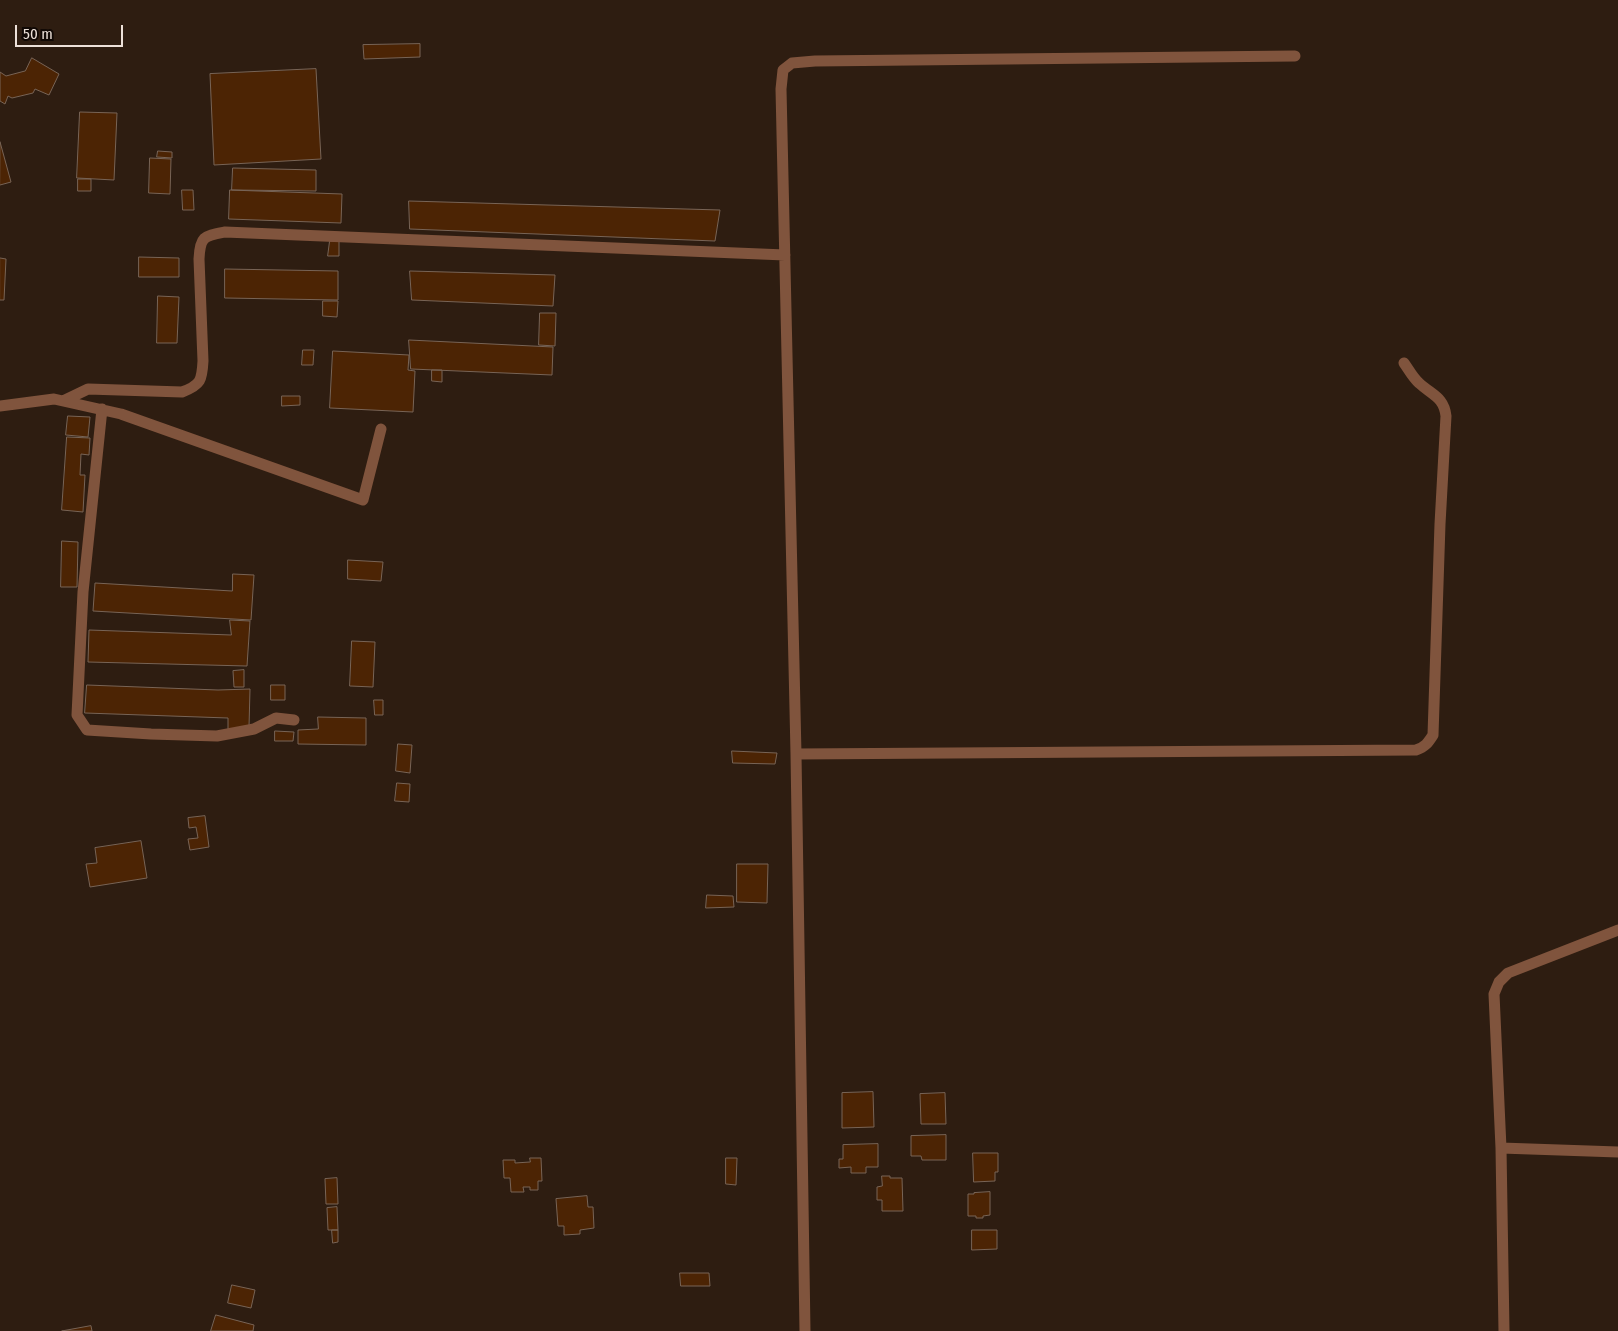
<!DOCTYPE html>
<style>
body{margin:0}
#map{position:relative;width:1618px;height:1331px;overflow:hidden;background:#2e1d11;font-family:"Fira Sans Condensed",sans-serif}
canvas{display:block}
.scale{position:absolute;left:15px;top:25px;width:108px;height:22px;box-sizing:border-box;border:2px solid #ede1d9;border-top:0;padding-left:6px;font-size:15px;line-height:18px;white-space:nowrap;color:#ede1d9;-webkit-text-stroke:4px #110905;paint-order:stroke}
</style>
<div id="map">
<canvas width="1618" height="1331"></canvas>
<div class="scale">50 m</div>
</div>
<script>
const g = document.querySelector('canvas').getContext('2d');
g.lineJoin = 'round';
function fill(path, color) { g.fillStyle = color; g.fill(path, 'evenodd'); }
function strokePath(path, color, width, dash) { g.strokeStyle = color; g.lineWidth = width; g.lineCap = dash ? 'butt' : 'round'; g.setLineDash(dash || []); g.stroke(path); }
const building = new Path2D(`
 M420,44V57L364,59L363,45Z
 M32,58L59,74L49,95L35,89L33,93L12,98L8,96L5,104L0,101V72L6,76L25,71Z
 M316,69L321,159L214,165L210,74Z
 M80,112L117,113L114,180L77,178Z
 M0,142L11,182L0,185Z
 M158,151L172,152V158L157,157Z
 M150,158L171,159L170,194L149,193Z
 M233,168L316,170V191L232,190Z
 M78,179H91V191H78Z
 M182,190H193L194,210H183Z
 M230,190L342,194L341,223L229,219Z
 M409,201L720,210L715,241L410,229Z
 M330,241H339V256H328Z
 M139,257L179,258V277H139Z
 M0,258L6,259L4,300H0Z
 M225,269L338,271V300L225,298Z
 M410,271L555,275L553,306L412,300Z
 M158,296L179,297L177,343H157Z
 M323,301H338L337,317L323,316Z
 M540,313H556L555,346L539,345Z
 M409,340L553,347L552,375L411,369Z
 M303,350H314L313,365H302Z
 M333,351L409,355L408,370L415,371L413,412L330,408Z
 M432,370H442V382L432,381Z
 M282,396H300V405L282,406Z
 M68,416L90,417L88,437L66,435Z
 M67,437L90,438L89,455L81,454L80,475H85L83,512L62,510Z
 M62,541L78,542L77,587H61Z
 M348,560L383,562L381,581L348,579Z
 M233,574L254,575L251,620L93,611L95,583L232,591Z
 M230,620L250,621L247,666L88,662L89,630L231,635Z
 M352,641L375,642L373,687L350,686Z
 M244,670V687H234L233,671Z
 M87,685L218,690L250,689L249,727L228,729V718L85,713Z
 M271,685H285V700H271Z
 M374,700H383V715H375Z
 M318,717L366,718V745L298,744V730L318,729Z
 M275,731L294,732L293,741H275Z
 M398,744L412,745L410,773L396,771Z
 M732,751L777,753L775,764L733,763Z
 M397,783L410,784L409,802L395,801Z
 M205,816L209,847L190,850L188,839L198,838L196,827L189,828L188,818Z
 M141,841L147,878L90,887L86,864L97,863L95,848Z
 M737,864H768L767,903L737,902Z
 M707,895L733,896L734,907L706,908Z
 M873,1092L874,1127L842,1128V1093Z
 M945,1093L946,1124H921L920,1094Z
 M946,1135V1160H922L921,1156H911V1136Z
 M878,1144V1167H866V1173H851V1167L839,1168V1159H843V1145Z
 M973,1153H998V1172H995V1181L974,1182Z
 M530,1158H541L542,1181H538V1190H530V1187H523L524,1192H511L510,1178H504L503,1160H515V1163L530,1162Z
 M726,1158H737L736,1185L726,1184Z
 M882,1176H890V1178H902L903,1211H882V1200H877V1187L882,1186Z
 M337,1178L338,1204H326L325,1179Z
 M990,1192V1215L983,1216V1218H976V1216H968V1194H974V1193Z
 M587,1196L588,1207H593L594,1228L580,1230V1234L564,1235V1226H558L556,1199Z
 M337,1207L338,1230H328L327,1208Z
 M332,1230H338V1242L333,1243Z
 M972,1230H997V1249L972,1250Z
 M680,1273H709L710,1286H681Z
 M232,1285L255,1290L251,1308L228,1303Z
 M216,1315L254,1325L253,1331H211Z
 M91,1326L92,1331H62Z`);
fill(building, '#4c2404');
strokePath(building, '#786456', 1);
strokePath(new Path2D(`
 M63,401L121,414L363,500L381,429
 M0,406L54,399L63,401L88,389L182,392C201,385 202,380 203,361L199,259C200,236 204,236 225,232L785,255
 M102,409L83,592L77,715L87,730L151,734L217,736L254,729L276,718L294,720
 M796,754L1416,750C1425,747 1428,743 1433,735L1440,524L1446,416C1444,397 1432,395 1419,383C1413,378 1409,370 1404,363
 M1501,1148L1618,1152
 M805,1331L796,754L781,89L783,70L792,63L815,61L1295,56
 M1504,1331L1501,1148L1494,994L1499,982L1508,973L1618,930`), '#80543d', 11);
</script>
